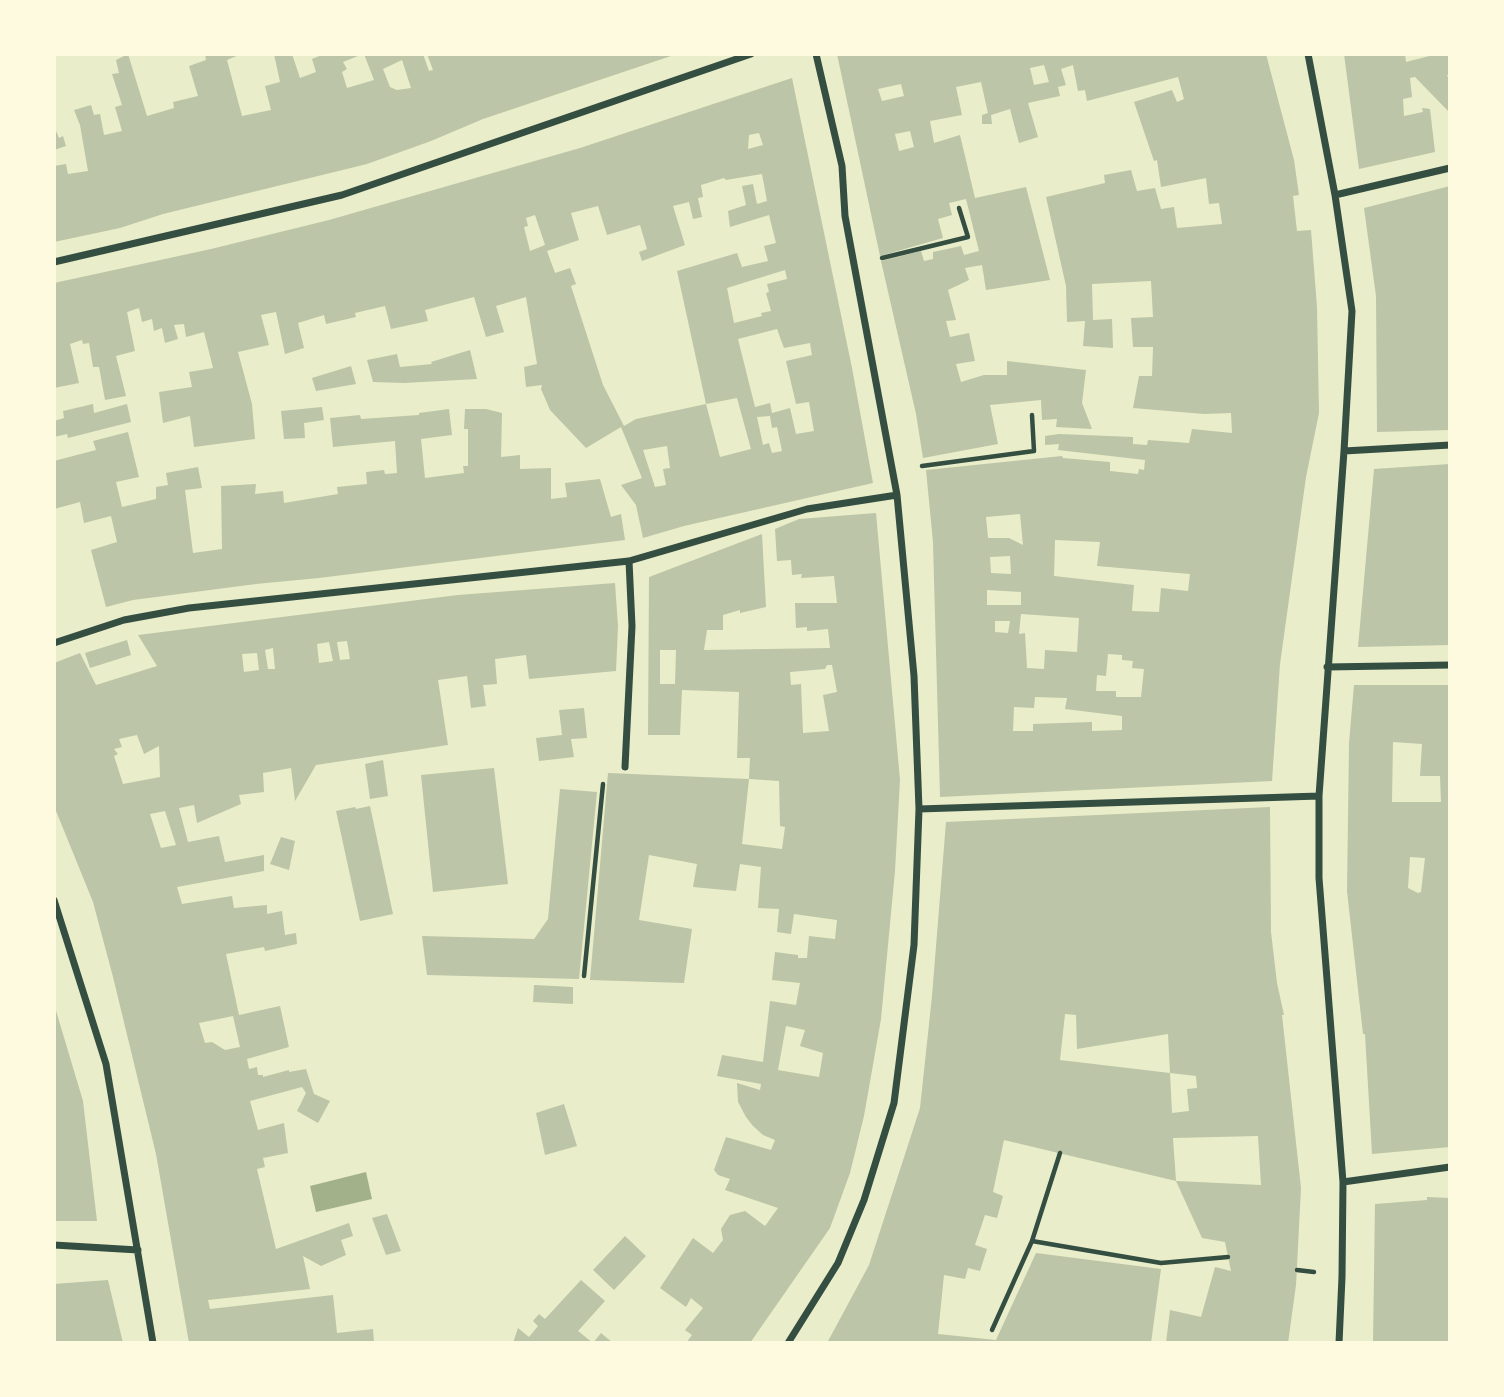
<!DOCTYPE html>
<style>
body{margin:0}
#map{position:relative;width:1504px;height:1397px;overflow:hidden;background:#e9edc9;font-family:"PT Sans",sans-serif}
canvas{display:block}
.frame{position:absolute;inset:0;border:56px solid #fefae0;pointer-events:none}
</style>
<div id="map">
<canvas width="1504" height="1397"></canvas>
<div class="frame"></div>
</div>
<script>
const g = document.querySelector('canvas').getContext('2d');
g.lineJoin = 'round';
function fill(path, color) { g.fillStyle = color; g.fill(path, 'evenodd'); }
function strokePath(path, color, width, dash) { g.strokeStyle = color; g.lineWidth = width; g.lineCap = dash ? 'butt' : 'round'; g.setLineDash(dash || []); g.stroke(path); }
fill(new Path2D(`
 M366,1172L372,1199L316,1212L310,1186Z`), '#a3b18a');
fill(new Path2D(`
 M128,54L147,116L174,108L173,102L198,96L189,66L206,60L205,54H241L227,60L242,116L271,110L265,86L280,82L274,54H292L300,78L316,72L312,59L324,54H363L343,62L347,69L342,72L347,88L374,80L364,54H423L429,71L433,70L427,54L674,55L483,119L431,141L367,164L163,214L120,228L54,242V166L66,164L68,174L88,171L80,125L74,110L91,105L94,115L100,114L104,135L122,131L115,107L122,105L112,74L119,73L116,60ZM402,60L411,88L397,90L390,87L383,69Z
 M837,54H1266L1294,160L1299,195L1293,196L1297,231L1311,230L1317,307L1319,413L1306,477L1280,664L1272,781L940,797L933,542L926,470L1062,456L1063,458L1110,462V471L1138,474L1139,469L1144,470L1145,460L1058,450L1059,444L1045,445V436L1059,434L1133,437V444L1147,445L1148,440L1189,443L1192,429L1232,433L1231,413L1204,414L1133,408L1139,376H1152L1153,347H1133L1131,318L1153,317L1151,281L1092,284L1093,320L1112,319L1113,348L1083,346L1085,321L1067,322L1066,286L1046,197L1105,183L1104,175L1131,170L1137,191L1155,188L1161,209L1174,207L1177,228L1222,224L1219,203L1209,204L1206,178L1161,187L1157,160L1154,161L1134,102L1172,90L1177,102L1184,99L1178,77L1087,101L1085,90L1078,91L1073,65L1061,69L1066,85L1058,87L1060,96L1028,103L1038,137L1019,143L1010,109L991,115L992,124H982V115L988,113L981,82L956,87L962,115L930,121L934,143L960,135L975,198L1026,187L1050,280L986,290L982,265L965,268L969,280L948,290L956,320L946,321L950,337L969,333L975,361L956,364L961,382L984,375H1007V361L1086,370L1082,403L1092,429L1056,427L1057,419L1042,420L1041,400L990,405L998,444L923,458L916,414L881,261L921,251L924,261L933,259V252L961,246L964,255L979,251L966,199L949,203L952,215L938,219L943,238L880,256ZM1044,65L1049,82L1034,85L1030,68ZM901,84L904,96L882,101L878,89ZM910,131L914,147L899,151L895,134ZM1020,514L1023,545L1009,538H988L986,517ZM1055,540L1100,542L1097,566L1190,574L1188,591L1161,588L1159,612L1132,611L1134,585L1054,576ZM1010,556L1011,574L991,573L990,557ZM987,590L1021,592V605H987ZM1021,614L1079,618L1077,652L1045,650L1044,669L1027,668L1025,633L1019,634ZM995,621H1010L1008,633L995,632ZM1108,654L1122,655V660L1133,661L1132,668L1144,669L1141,697H1116V691H1096L1097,675L1106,676ZM1035,697L1067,698L1065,709L1122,716V730L1092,731V722L1033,724V731H1013L1014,707L1034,708Z
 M1344,54H1405L1406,62L1437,54H1450V74L1447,75L1450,82V113L1415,77L1410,78L1412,97L1403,99L1404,116L1423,112L1422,108L1430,109L1435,152L1359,169Z
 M792,78L852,368L873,483L684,526L643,538L636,505L621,485L642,478L621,427L586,448L550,410L541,389L542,385L526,387L524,367L537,364L526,297L496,306L504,332L486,337L474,297L425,310L428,321L391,329L385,306L355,313L356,317L326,324L324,315L298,323L304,348L285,354L276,312L261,315L269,345L238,352L252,404L255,439L194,447L190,416L163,423L159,392L192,387L189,372L213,368L204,332L186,337L184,324L174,325L178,339L165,343L162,328L154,331L152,319L142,322L139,308L127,312L135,351L116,356L126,396L105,400L99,367H93L89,343L83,344L82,340L70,344L79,383L54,388V283L211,249L329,220L580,148ZM759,133L763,145L748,149L749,135ZM762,174L767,201L757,204L753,184L742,186L746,205L728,211L730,227L769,215L776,243L764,246L768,261L742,267L737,253L677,271L706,404L737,398L751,449L720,457L706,404L636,419L624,426L603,385L571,286L576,284L570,268L555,273L547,251L579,240L571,213L598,206L607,235L640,225L647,249L639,252L642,261L650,258L685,245L673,206L689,202L693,219L702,217L698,198L703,197L701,185L724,178L726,180ZM535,215L545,245L530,251L524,227L528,226L526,218ZM785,270L787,279L767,284L769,292L766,293L771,311L761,313L762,316L734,323L727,288ZM777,329L784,348L810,343L812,355L786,361L796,404L809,402L814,431L796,434L790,408L772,413L770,403L755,407L738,339ZM770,416L772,428L777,427L782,451L772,453L769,443L763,445L757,417ZM667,446L670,468L663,469L666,485L655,487L643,450Z
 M54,126L59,138L63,136L66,146L54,150Z
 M1450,186V430L1377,432L1376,296L1364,208Z
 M470,350L477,379L404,383L373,382L367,360L397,354L400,367L432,364L431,362Z
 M351,366L356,384L316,391L312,378Z
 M93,404L94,413L127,404L131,422L68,438L67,434L54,437V421L64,418L63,411Z
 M322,407L324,420L304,423L305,438L284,439L281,411Z
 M449,409L452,435L421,439L425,478L464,473L463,466H468V429H464L465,409H486L502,413L501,457L520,455V469L551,468V499L567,497L565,483L600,479L611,517L621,514L625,540L319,578L256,584L133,600L106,607L91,550L117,542L111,516L84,523L80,502L54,509V461L96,450L93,441L128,432L139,477L116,482L122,507L156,499V487L168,485L166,473L198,467L202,488L185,490L193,553L222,549L221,486L256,484L255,494L283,491L284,503L338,494L337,487L367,484L366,472L384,470L385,474L397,473L395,441L333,447L330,418L360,415L361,419L419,415V413Z
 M1450,464V645L1358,647L1374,469Z
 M876,513L900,780L895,871L881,1019L864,1116L850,1173L830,1228L750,1343H686L692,1335L685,1330L703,1308L691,1298L686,1307L660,1288L693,1238L713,1253L723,1240L721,1229L730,1215L745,1211L765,1226L778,1208L725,1190L730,1179L718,1175L714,1170L726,1137L771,1150L775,1140L763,1135L753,1126L746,1117L738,1102L737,1083L760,1090L761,1084L717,1076L722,1055L763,1062L770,1001L796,1005L800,983L772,980L775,952L798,955V958H807L809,936L835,939L837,920L794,914L791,934L777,932L779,909L758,908L761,867L740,864L736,891L693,887L697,864L649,855L639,920L692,929L684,983L590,980L608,773L749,779L750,758H737L739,692L682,690L680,735H648L649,577L762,534L766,607L740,613V610L723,615V630H707L704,650L830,648L828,629L807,631V627L796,628L795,603H837L834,576L801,578L802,574L792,575L791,560L777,561L775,529L799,519ZM660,650H676L675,684H660ZM827,665H832L837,692L823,695L829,731L803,733L801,684L791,685L790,672L825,669ZM749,779L779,781L780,826L785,827L782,849L742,844ZM786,1026L805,1030L800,1046L823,1053L819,1077L778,1070Z
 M615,583L618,626L616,671L529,679L526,655L495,659L497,684L483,685L486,706L471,708L467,676L438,680L448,745L316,765L295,801L291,768L263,773L264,792L239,795L241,804L197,823L194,805L179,808L188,842L219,836L225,862L264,855V871L177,887L182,904L232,896L234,908L267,905V914L282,911L285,935L296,933L297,944L265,951L264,947L226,954L239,1015L280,1006L289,1047L247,1059L249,1069L257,1067L258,1075H263V1077L289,1070V1072L306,1069L314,1094L330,1101L318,1123L297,1111L306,1093L302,1087L250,1101L258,1130L284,1123L288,1153L263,1158L265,1167L257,1169L276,1249L349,1223L353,1236L341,1240L346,1255L321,1266L303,1256L310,1289L208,1300L210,1309L333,1295L337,1333L373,1329L374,1343H189L156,1154L113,977L93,902L54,806V663L80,653L96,685L157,666L138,635L458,595ZM347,641L350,659L340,660L337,642ZM329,642L333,661L319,663L317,644ZM273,648L275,669H268L265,650ZM257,653L259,670L244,672L242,654ZM137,735L144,754L159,746L160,777L123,784L114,756L118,754L114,749L122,747L119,739ZM165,811L176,845L161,848L150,814ZM233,1016L240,1047L225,1050L212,1042L205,1043L199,1023Z
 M127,640L131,655L90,668L85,653Z
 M1354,685H1450V1147L1372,1154L1365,1034H1363L1347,891L1349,743ZM1393,742L1422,744L1420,776H1440L1441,802H1392ZM1410,857L1425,858L1421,892L1418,893L1408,888Z
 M584,708L587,738L571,739L574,757L539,761L536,738L562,735L559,710Z
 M383,760L388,796L370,799L365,764Z
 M494,768L508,884L433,892L421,775Z
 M560,789L597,792L579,979L427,975L422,936L534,939L548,919Z
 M370,806L393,914L360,921L336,811L355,807L356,809Z
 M1270,807L1271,932L1277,983L1284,1015H1282L1301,1188L1296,1285L1288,1343H1166L1170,1310L1201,1317L1215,1267L1231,1271L1225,1242L1202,1238L1176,1181L1261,1185L1258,1136L1173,1138L1176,1181L1004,1140L993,1192L1003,1196L997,1218L985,1215L975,1245L987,1249L980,1271L968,1268L965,1279L944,1275L938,1334L996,1340L1036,1253L1161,1269L1151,1343H827L869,1265L920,1108L932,996L946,822ZM1065,1014L1076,1015L1077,1049L1168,1034L1170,1073L1196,1076L1197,1088L1187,1089L1189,1111L1172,1113L1170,1073L1060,1060Z
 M281,837L295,841L289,870L270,864Z
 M534,985L573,987V1004L533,1002Z
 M54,1004L83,1101L97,1221H54Z
 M564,1104L577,1146L545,1155L536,1113Z
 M1427,1197L1450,1198V1343H1373L1375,1204L1427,1200Z
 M387,1214L401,1251L386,1255L372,1218Z
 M625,1236L646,1256L614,1290L593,1270Z
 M108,1280L123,1343H54V1284Z
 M581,1280L605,1301L578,1331L593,1343H513L518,1328L529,1337L538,1326L533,1321L539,1314L545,1319Z
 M601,1333L613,1343H593Z`), '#bcc5a7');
strokePath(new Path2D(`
 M882,258L968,237L959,208
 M922,466L1034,451L1032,415
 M584,976L603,784
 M1032,1241L1161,1263L1228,1257
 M1297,1270L1314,1272
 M992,1330L1032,1241L1060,1153`), '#344e41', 4.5);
strokePath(new Path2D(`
 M1308,54L1335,195L1352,311L1344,451L1319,796V878L1343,1182L1342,1277L1339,1343
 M1335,195L1450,168
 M54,262L342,195L751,54
 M1344,451L1450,445
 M54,643L124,620L189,608L629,561L807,509L897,495
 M1327,667L1450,665
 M625,767L632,626L629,561
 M919,809L1319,796
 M54,900L106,1064L153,1343
 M1343,1182L1450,1167
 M54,1245L138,1250
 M788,1343L838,1263L864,1200L894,1103L914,945L919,809L914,676L897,495L845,216L842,166L816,54`), '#344e41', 7);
</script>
